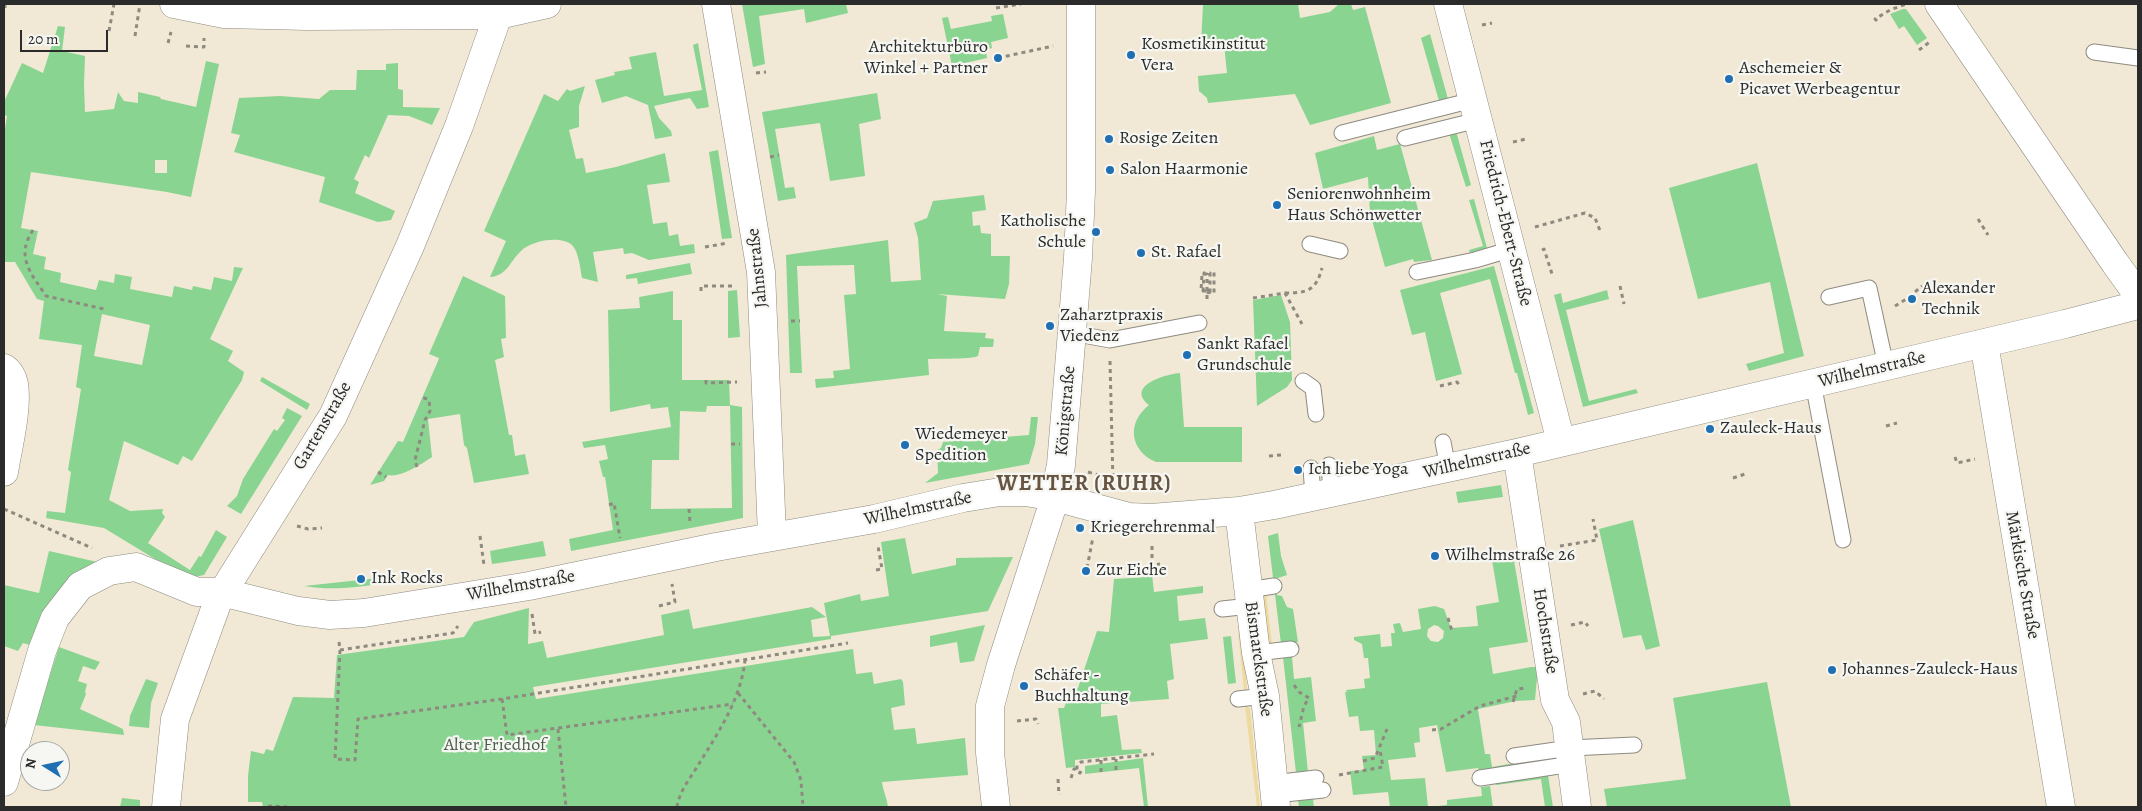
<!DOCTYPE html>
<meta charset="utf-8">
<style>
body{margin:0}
#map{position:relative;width:2142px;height:811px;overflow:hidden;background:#f1e9d5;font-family:Alegreya,serif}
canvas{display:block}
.frame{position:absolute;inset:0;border:5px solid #2b2b2b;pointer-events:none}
.north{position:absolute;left:20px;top:741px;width:50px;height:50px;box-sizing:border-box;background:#f6f6f2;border:1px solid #a5a5a2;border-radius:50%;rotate:280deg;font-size:14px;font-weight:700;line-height:20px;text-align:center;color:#2b2b2b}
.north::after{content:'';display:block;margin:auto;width:18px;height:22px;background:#1f6fb2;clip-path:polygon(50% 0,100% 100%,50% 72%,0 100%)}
.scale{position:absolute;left:20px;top:30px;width:88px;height:22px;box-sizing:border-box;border:2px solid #2b2b2b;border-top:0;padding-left:6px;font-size:15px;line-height:18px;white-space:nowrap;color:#2b2b2b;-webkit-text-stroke:4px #f6f6f2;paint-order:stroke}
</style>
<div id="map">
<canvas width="2142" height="811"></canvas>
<div class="frame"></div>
<div class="north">N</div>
<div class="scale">20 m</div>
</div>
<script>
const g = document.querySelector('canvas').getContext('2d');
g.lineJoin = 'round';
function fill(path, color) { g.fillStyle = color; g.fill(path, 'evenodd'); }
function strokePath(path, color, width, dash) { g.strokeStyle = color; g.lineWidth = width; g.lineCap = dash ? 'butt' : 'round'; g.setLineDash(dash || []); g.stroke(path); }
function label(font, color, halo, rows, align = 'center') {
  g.font = font + ' Alegreya,serif'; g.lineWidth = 4.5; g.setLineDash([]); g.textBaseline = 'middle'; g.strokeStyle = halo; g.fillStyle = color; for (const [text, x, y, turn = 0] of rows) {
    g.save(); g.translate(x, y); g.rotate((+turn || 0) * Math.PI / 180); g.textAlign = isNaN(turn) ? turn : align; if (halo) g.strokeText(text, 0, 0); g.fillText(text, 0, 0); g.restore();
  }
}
fill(new Path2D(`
 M742,4H846L848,13L806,23L804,9L759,16L765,64L753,67Z
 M1203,4H1298L1300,18L1330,12L1339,4H1351L1353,10L1365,7L1391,103L1310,125L1295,94L1208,103L1207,98L1199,91L1198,76L1227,73L1224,44L1201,46Z
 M1903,9H1906L1927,38L1917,45L1904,26L1899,29L1890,14Z
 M1003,14L1008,38L991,42L992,48L986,50L987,58L952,66L942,18L948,17L951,29L992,21L991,16Z
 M58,26L65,27L62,51L85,56L84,85L85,112L114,109L118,92L124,101L138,103V92L160,97L161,99L196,107L206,61L219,64L191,197L167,192L31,172L21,228L38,231L33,254L46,257L44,269L61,273L60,282L96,290L99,280L114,283L115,274L132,277L130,289L172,297L174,286L192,290L193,286L211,290L214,277L232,281L234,267L243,268L210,339L233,351L228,361L244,372L242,380L192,461L183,456L178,465L124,441L109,500L130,511L163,509L162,513L165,517L148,543L190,570L199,556L201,557L216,530L227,537L204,575L190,578L183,576L104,528L46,518L47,511L65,513L71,472L68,470L81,389L76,387L82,345L39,339L44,301L37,299L15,262H4V135L7,116L4,115V102L22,63L43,73ZM155,160H167V173H155ZM102,314L150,325L142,365L94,356Z
 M1430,34L1448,99L1439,101L1421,38Z
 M698,43L709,107L697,109L690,98L654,106L659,118L671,131L672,136L655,139L648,105L626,96L602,103L595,80L615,75L614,72L632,69L629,57L656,52L664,96L702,90L693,45Z
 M398,63V89L403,90V107L440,108L432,125L409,116L388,115L369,158L365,155L354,179L359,182L355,193L395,211L391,220L378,222L319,202L325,177L234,152L240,135L231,133L239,98L280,96L319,99L330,90H356L357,70H386V64Z
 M585,86L579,106V127L569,130L576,159L583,158L586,173L616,167L665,153L670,182L647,185L653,224L667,222L669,236L678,234L680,246L694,244L695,253L649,260L632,253L624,254L623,248L593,252L598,282L582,278C580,268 579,252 572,245C560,235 531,241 521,251C510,261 507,276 490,277L506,241L484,231L544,94L558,101L567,89L570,91Z
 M877,93L881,119L859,124L865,176L830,181L820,123L775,129L785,188L794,187L796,198L778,201L762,112Z
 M1456,131L1471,185L1466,187L1449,133Z
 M1374,136L1377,150L1400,144L1432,260L1414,262L1413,259L1385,267L1370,213L1368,177L1323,189L1315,153Z
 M718,150L732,238L722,239L709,152Z
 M1757,163L1804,356L1749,371L1746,364L1784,353L1770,282L1698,299L1669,188Z
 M984,195L986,210L972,212L973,226L980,225L981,233L991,234V256H1010L1009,284L1005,299L937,294L947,296L944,331L986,333L985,338L994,339L993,347H980L978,356C968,360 941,358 928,359L929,375L816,388L815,379L834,378L833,371L850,369L844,295L856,294L854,265L797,266L802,373H790L786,255L888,240L891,282L921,280L918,238L914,223L927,218L933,201Z
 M1474,199L1487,248L1470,253L1469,250L1483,246L1469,200Z
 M690,263L692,274L638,284L637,278L626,279V275Z
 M1494,266L1534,413L1528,415L1517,373H1515L1490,279L1440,293L1462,374L1436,381L1425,332L1412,335L1400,290Z
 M463,276L505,296L506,338L501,339L504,357L495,360L509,435H512L515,456L525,454L529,474L474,483L467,448L464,445L460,414L428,419L432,457C422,464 400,478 388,475L384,481L370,485L398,441L403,442L438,361L439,358L429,354Z
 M737,290L740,337L728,338V291Z
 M1607,290L1609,299L1566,310L1589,401L1636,389L1638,393L1583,407L1554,295L1561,293L1563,303Z
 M673,291V320H682V380H729L730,405L742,407L743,518L571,551L569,539L613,530L605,477H603L599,461L608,459L605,445L584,448L582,442L671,427L668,407L651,409L650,404L610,412L608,310L640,308L639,297ZM707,406H730L732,508L651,509L652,460H679L680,411L706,412Z
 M1281,295L1290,322L1292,380L1287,387L1257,406L1253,300Z
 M1180,373L1184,427H1242V462H1156C1130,451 1126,423 1149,405C1125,386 1166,374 1180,373Z
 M262,377L310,404L307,410L260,381Z
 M287,408L302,416L241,514L227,506L237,496L243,479L274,429L277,431L285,420L282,418Z
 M1031,417H1038L1035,444L1029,464L925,483L938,473L937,450L941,448L943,442L1029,435Z
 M1501,485L1503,497L1458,503L1456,492Z
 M1633,520L1660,646L1646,650L1641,635L1623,638L1599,529Z
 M1278,533L1281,556L1287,575L1275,579L1277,595L1282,596L1287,607L1293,609L1298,642L1281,644L1268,536Z
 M905,538L912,574L956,565V558L1013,557L988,611L831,636V639L533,687L536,699L853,649L856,674L872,672L874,684L901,679L903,682L905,705L891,708L894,730L915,728L917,744L965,738L968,775L882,782C883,791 887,798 888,807H263L262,802H248V776L251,751L264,754L266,749L273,751L293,697L334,698L337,655L464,637L474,622L529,608L528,644L543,641L547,658L664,635L661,615L689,609L693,629L812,607L826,617L811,620L813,637L830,636L824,603L860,594L861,601L889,596L881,542Z
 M543,541L546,556L492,564L490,551Z
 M49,551L102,563L33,646L23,643L18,651L4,646V585L39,593Z
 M1500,552L1501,557L1513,555L1528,642L1489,648L1493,674L1531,667H1538L1535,700L1516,701L1478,709L1485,754H1490L1492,767L1547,757V760L1479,771L1478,768L1446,772L1437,725L1419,728L1420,742L1414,743L1416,757L1388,760L1391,780L1425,778L1428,807L1447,805V800L1482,796L1481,787L1490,786L1493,807H1390L1388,792L1353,795L1350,771L1364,770L1362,756L1376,755L1374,730L1360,731L1358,716L1349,717L1345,692H1347L1346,690L1365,688L1364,679L1370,678L1368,658H1364L1362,644L1354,640V637L1380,634L1381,647L1392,646L1391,633H1395L1393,624L1400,623L1403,632L1421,629L1418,609L1435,606L1444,609L1451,628L1478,626L1476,606L1499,602L1491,554ZM1434,625L1438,626L1444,631L1443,638L1438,642L1431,641L1427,636L1428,629Z
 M1147,574H1152L1154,592L1203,586V593L1177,596L1179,621L1205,618L1208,639L1170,644L1174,679L1167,681L1169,699L1101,704V717L1117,715L1122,750L1141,749L1142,753L1075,760V767L1066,768L1058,708H1064L1072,687L1078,688L1097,631L1109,632L1114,579L1147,577Z
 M388,577L390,582C361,587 333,591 304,586Z
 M985,625L974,661L960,663L957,642L930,647V636Z
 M1231,636L1236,683L1228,684L1223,637Z
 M59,647L100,662L95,670L83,666L78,681L87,684L85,692L86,694L80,709L123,729L124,735L34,725Z
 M1283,657H1292L1294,679L1311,677L1316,721L1303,723L1308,772L1296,773Z
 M146,679L158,683L151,703L149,728L129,726L130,716Z
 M1767,682L1791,807H1607L1604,789L1686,779L1673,698Z
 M1143,758L1148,807H1144L1139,768L1085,774V766Z
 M1548,775L1553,807H1545L1541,779L1496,785L1495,782Z
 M122,798L140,800V807H120Z
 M1313,799L1314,807H1299L1298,800Z`), '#8ad491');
fill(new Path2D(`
 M1266,591L1272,646L1267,643L1262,594Z
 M1238,631L1242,633L1247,688L1244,691Z
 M1245,706L1250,708L1260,807H1257Z`), '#eeda9e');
const service = new Path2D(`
 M2094,52L2138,58
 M1342,133L1473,100
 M1405,138L1478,120
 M1310,244L1340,251
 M1417,272L1475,260L1512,249
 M1829,297L1869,288L1886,366
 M1072,333L1110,340L1199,323
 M1303,381L1313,388L1316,414
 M1813,383L1843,540
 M1443,442L1448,468
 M1329,465L1331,493
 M1311,468L1313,497
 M1248,590L1274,586
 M1222,609L1250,606
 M1256,653L1291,649
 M1238,699L1265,696
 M1514,756L1570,748L1634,745
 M1480,778L1572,764
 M1273,783L1316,778
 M1275,795L1323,790`);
const minor = new Path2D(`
 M174,4L224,14L307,16L498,15L547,4
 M716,4L761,272L772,535
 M1448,4L1561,442
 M1984,343L2061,807
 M4,368C9,371 13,378 14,384C18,410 8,446 4,472
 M1517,453L1555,700L1566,722L1577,807
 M1239,511L1256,653L1265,696L1276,807
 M4,782L42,651L55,618L80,586L109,571L136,567L197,592H221L298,611L330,615L364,613L529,586L716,547L874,519L963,498L1000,492H1026L1055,497L1129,517L1151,518L1239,511L1274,505L1517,453L2065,324L2138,305
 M166,807L175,719L219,598L333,416L410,246L459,126L498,15
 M996,807L990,753V706L1001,665L1052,507L1061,465L1078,258L1081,191V4`);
const secondary = new Path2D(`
 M1939,4L2115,263L2138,295`);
strokePath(service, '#8e8a80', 17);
strokePath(minor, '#8e8a80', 29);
strokePath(secondary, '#8e8a80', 29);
strokePath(new Path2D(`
 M5,4V11
 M996,8L1021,4
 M1877,21L1875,19L1890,10L1906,4
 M1482,25L1492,23
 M109,31L114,4
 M135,36L140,4
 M168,43L171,32
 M186,46L204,47V38
 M1919,50L1931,41
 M998,58L1053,46
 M756,73L766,72
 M1513,142L1526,139
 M770,157L779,155
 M1978,219L1988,235
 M1535,227L1585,213L1595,218L1601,233
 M33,230C15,257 31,273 46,296L104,309
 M705,247L728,243
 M1542,250L1544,249L1553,277
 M1620,286L1624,304
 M701,291V286H733
 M1285,293C1307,293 1316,291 1322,268
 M1909,297L1922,286
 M1253,298L1285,293L1302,324
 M1207,299V274H1202L1201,291H1209L1210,292V273H1204L1203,292L1214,293V271
 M1895,306L1908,298L1912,299
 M791,321H800
 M1110,361L1113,483
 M706,380V383L737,382
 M1440,386L1457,382L1460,386
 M1886,426L1897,423
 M731,444H740
 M1269,456L1281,455
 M1955,457L1957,463L1975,459
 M417,467L415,460L425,420L430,411L429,400L422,397
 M378,472L386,477
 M1088,472L1113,479
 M1733,478L1748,473
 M609,505L614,503L620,538
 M4,509L92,548
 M689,509L690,523
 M297,526L308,529L322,528
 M480,536L484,565
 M1152,546V565L1160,564
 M1560,546L1597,540L1593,519
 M1087,568L1093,537
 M876,570L882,569L878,546
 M659,606L675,602L672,584
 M532,614L535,634L541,632
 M1448,618L1452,631
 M1571,625L1585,622L1588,626
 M339,642L340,650L453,633L458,626
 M340,650L335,759L355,760L358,719L502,699L848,643
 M1294,685L1299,692L1309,698L1304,706L1299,727
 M738,693L794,762L801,780L803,807
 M1583,694L1595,691L1604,699
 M502,699L507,735L733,704
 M1513,702L1517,689L1525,688
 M1017,721L1036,719L1038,724
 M558,729L566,807
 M1432,730L1441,729L1480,706L1520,695
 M1363,761L1375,758L1387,729
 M1116,770V759
 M1081,771L1080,773L1077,772V765L1081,762L1154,754
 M1101,772V760
 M1339,775L1383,767L1380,750
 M1071,778L1074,769L1079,768
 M1058,779L1059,795
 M268,807L270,806L287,807
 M677,807C679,791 692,776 700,762C720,730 741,698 745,660`), '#8e8a80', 3, [4, 4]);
strokePath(service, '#fff', 15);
strokePath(minor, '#fff', 28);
strokePath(secondary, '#fff', 28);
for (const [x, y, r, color] of [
 [1131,55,5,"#1f6fb2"],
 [998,58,5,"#1f6fb2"],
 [1729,79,5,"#1f6fb2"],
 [1109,139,5,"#1f6fb2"],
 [1110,170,5,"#1f6fb2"],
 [1277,205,5,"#1f6fb2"],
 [1096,232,5,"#1f6fb2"],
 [1141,253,5,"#1f6fb2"],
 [1912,299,5,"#1f6fb2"],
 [1050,326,5,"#1f6fb2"],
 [1187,355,5,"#1f6fb2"],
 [1710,429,5,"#1f6fb2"],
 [905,445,5,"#1f6fb2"],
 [1298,470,5,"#1f6fb2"],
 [1080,528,5,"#1f6fb2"],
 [1435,556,5,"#1f6fb2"],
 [1086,571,5,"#1f6fb2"],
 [361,579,5,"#1f6fb2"],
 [1832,670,5,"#1f6fb2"],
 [1024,686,5,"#1f6fb2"]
]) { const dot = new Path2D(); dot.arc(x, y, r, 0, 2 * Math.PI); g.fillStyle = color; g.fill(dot); strokePath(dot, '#f6f6f2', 2); }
label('18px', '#2b2b2b', '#f6f6f2', [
 ["Kosmetikinstitut",1141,45],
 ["Vera",1141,66],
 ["Architekturbüro",988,48,"right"],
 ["Winkel + Partner",988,69,"right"],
 ["Aschemeier &",1739,69],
 ["Picavet Werbeagentur",1739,90],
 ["Rosige Zeiten",1119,139],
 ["Salon Haarmonie",1120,170],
 ["Seniorenwohnheim",1287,195],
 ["Haus Schönwetter",1287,216],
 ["Katholische",1086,222,"right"],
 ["Schule",1086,243,"right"],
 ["St. Rafael",1151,253],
 ["Alexander",1922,289],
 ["Technik",1922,310],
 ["Zaharztpraxis",1060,316],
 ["Viedenz",1060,337],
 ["Sankt Rafael",1197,345],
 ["Grundschule",1197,366],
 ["Zauleck-Haus",1720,429],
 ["Wiedemeyer",915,435],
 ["Spedition",915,456],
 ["Ich liebe Yoga",1308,470],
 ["Kriegerehrenmal",1090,528],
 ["Wilhelmstraße 26",1445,556],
 ["Zur Eiche",1096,571],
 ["Ink Rocks",371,579],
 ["Johannes-Zauleck-Haus",1842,670],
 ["Schäfer -",1034,676],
 ["Buchhaltung",1034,697]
], 'left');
label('18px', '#2b2b2b', '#f6f6f2', [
 ["Friedrich-Ebert-Straße",1505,223,76],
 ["Jahnstraße",758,268,-96],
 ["Wilhelmstraße",1872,370,-13],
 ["Königstraße",1066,411,-85],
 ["Gartenstraße",323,426,-60],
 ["Wilhelmstraße",1477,461,-13],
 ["Wilhelmstraße",918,509,-12],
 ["Märkische Straße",2022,575,80],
 ["Wilhelmstraße",521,586,-10],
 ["Hochstraße",1545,631,81],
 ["Bismarckstraße",1258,659,82]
]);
label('18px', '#485e4a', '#f6f6f2', [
 ["Alter Friedhof",495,746]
]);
g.letterSpacing = '1px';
label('bold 22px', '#675542', '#f6f6f2', [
 ["WETTER (RUHR)",1084,485]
]);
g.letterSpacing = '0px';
</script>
